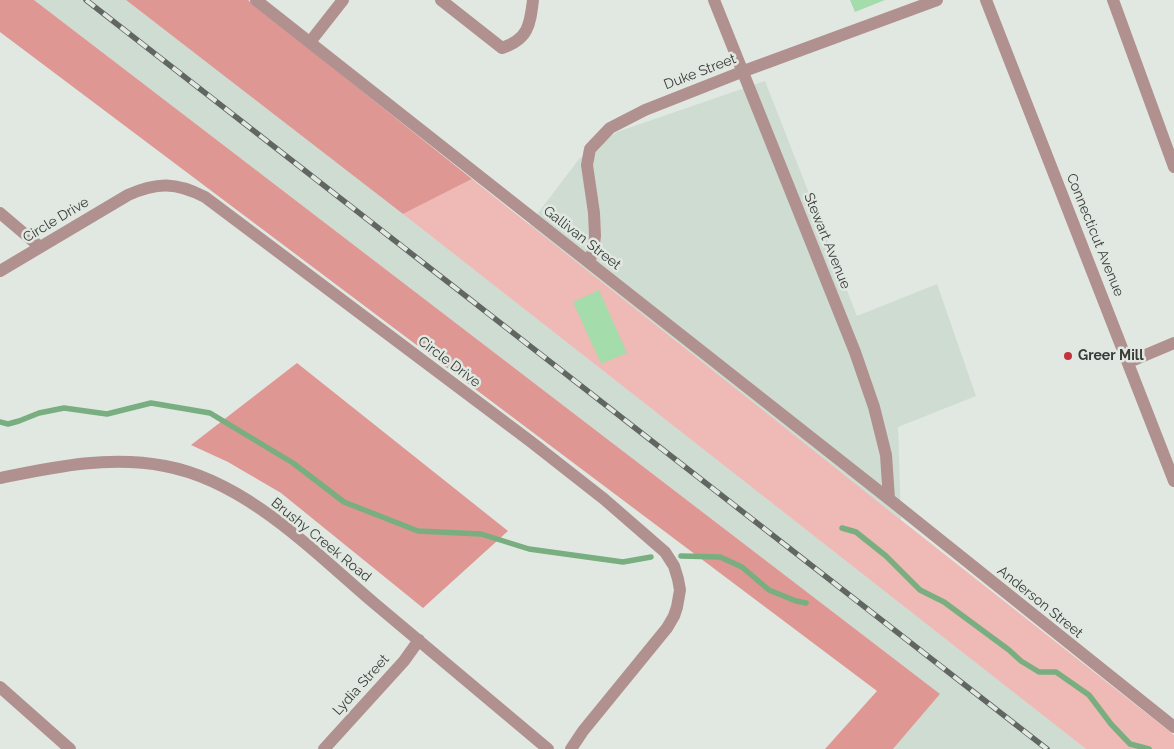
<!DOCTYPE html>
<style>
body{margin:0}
canvas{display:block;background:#e0e8e1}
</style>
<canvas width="1174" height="749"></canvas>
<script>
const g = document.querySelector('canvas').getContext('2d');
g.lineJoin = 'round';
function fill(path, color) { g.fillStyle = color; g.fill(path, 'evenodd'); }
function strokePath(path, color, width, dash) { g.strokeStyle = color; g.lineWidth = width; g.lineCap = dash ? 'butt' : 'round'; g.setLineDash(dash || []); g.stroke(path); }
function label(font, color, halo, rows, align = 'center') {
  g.font = font + ' Raleway,sans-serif'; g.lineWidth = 5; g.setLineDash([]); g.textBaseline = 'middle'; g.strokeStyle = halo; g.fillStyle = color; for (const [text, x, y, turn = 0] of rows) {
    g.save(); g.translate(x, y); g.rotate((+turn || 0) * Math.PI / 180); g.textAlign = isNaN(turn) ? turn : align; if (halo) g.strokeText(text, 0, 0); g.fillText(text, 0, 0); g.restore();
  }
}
fill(new Path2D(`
 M34,0H126L403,214L1086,749H893L940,694Z
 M765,81L857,316L937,284L976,396L898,427L901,520L529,225L579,159L617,132Z`), '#cfdcd1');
fill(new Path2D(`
 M472,179L901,520L1174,735V749H1086L403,214Z`), '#efb9b6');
fill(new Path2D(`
 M0,0H34L940,694L893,749H825L877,691L0,32Z
 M126,0H248L472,179L403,214Z
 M297,363L508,531L423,608L281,493L228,462L191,445Z`), '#df9794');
strokePath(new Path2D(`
 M0,422L8,424L19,421L39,413L64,408L107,414L151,403L210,413L293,463L344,502L418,531L481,534L529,549L623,562L651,557
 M842,528L856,532L886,556L920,590L944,602L1009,650L1021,661L1039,672H1056L1089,695L1111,724L1130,744L1149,749
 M681,556L720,557L742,567L769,590L796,601L806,603`), '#79ae80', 5.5);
fill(new Path2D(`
 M850,0H885L855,12Z
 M599,290L627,353L601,364L573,302Z`), '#a5dcab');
strokePath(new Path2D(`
 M256,0L889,499L1174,727
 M441,0L502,48C529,39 530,24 533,0
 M714,0L855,352L874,407L886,455L889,499
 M986,0L1174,481
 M1113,0L1174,167
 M310,42L343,0
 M0,213L40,247
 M589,262L593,251L595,236L594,213L587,165L590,149L610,128L645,110L744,71L937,0
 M0,271L128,195C157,182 176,182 205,197L530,441L604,499L665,552L674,566L678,579L680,590L677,607L674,616L667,628L583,731L571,749
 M1129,362L1174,343
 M0,478C54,467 109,455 165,466C246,481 313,551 374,603C432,651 490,700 548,749
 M0,687L70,749
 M324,749L404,661L419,640`), '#b1918f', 12);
const rail = new Path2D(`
 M86,0L1047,749`);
strokePath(rail, '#616662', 5.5);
strokePath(rail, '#e0e8e1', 4, [11]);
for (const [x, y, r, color] of [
 [1068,356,5,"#c3333d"]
]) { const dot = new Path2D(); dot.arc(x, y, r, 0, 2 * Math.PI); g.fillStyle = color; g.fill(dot); strokePath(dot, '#e0e8e1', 2); }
label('14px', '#383b39', '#e0e8e1', [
 ["Duke Street",700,72,-21],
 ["Circle Drive",56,220,-31],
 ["Connecticut Avenue",1095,235,68],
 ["Gallivan Street",582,238,38],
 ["Stewart Avenue",827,241,68],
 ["Circle Drive",449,362,37],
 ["Brushy Creek Road",321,540,39],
 ["Anderson Street",1040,602,39],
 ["Lydia Street",361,685,-48]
]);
label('bold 14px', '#383b39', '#e0e8e1', [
 ["Greer Mill",1078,356]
], 'left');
</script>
